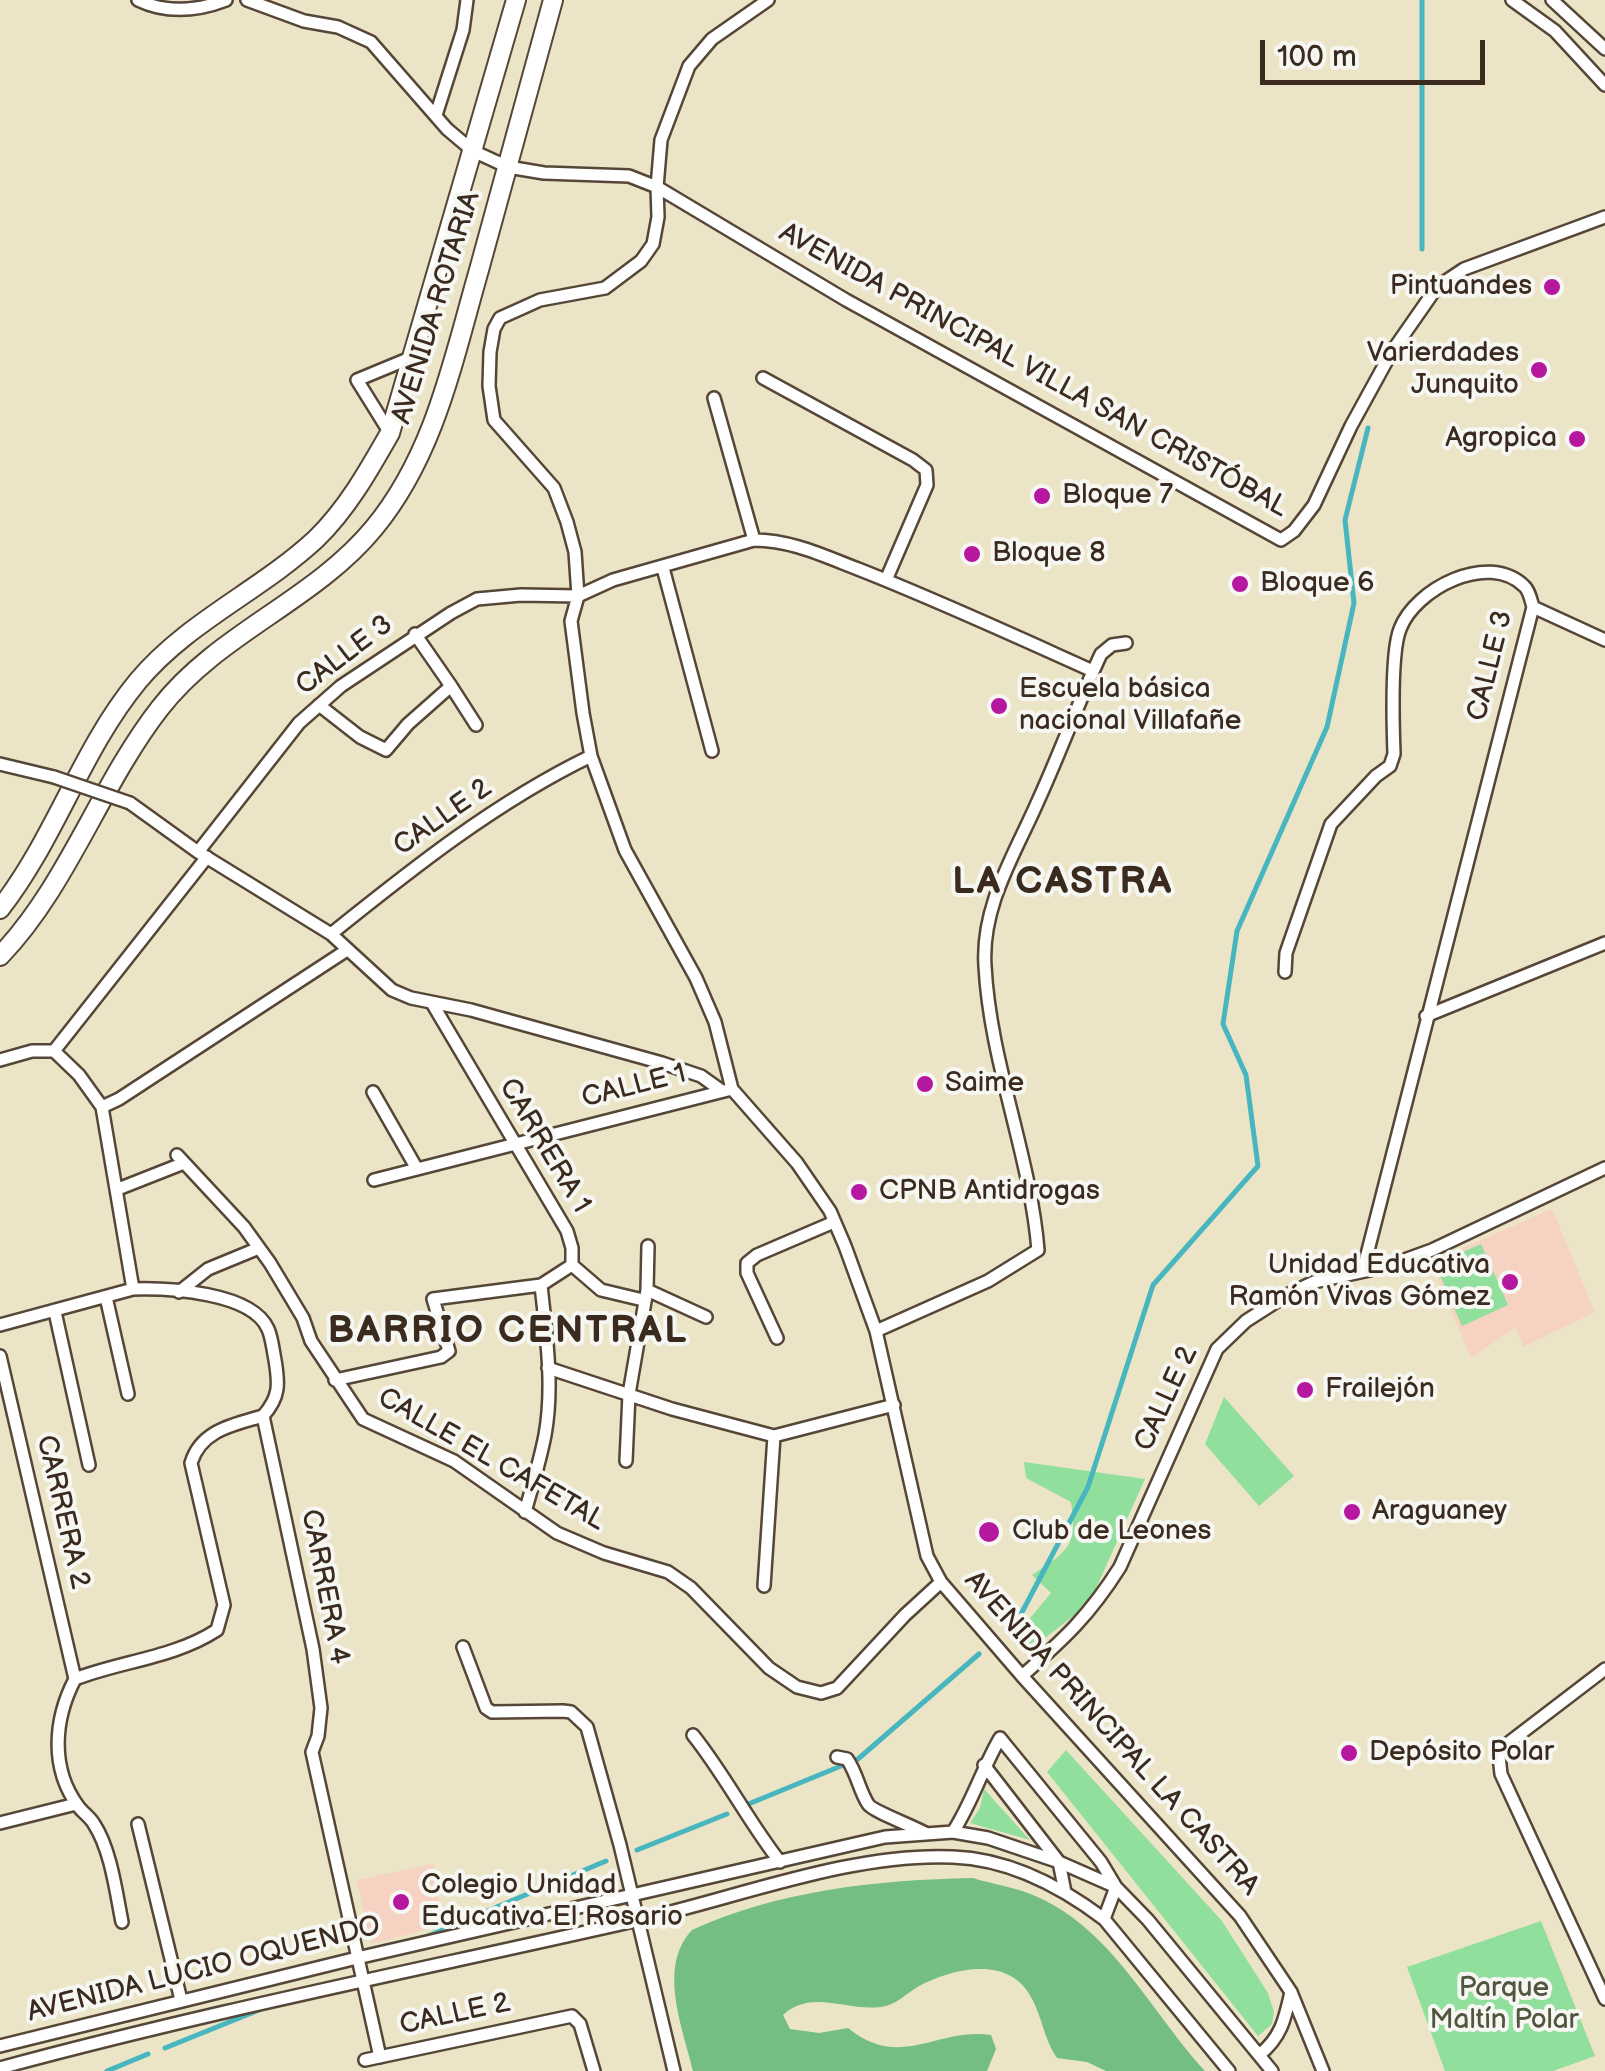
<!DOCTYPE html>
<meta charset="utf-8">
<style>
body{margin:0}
#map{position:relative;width:1605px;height:2071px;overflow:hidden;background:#ece4c6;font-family:"Balsamiq Sans",sans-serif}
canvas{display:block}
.scale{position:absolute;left:1260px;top:40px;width:225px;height:45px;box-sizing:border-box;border:5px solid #3b2a1e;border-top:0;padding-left:12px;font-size:30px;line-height:35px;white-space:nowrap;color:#3b2a1e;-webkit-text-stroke:8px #f6f6f2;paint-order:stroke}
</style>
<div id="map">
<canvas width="1605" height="2071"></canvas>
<div class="scale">100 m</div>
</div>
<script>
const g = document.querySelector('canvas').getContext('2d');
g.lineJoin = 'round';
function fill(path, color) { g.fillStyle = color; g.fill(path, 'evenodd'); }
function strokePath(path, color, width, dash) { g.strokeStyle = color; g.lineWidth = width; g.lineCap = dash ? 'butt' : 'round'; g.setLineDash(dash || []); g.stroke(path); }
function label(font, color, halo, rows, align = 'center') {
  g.font = font + ' "Balsamiq Sans",sans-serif'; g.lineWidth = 8; g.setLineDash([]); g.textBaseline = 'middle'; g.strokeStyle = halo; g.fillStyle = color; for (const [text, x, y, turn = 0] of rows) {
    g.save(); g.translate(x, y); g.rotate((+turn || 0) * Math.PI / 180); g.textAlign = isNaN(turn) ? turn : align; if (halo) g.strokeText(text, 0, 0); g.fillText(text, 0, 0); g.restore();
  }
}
fill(new Path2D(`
 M1552,1209L1595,1312L1523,1347L1516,1327L1471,1358L1431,1262Z
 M433,1864L443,1925L371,1944L357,1880Z`), '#f6d2c3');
fill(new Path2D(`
 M1481,1244L1508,1305L1462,1326L1435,1264Z
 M1224,1397L1294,1476L1259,1506L1205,1444Z
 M1024,1462L1145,1479L1089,1604L1028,1651L1016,1635L1051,1593L1032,1575C1068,1551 1078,1546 1071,1502L1026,1478Z
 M1066,1750L1222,1921L1268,1993L1274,2012L1272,2024L1258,2036L1047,1772Z
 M984,1789L1030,1840L970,1823L980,1808Z
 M1541,1921L1595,2056L1553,2071H1445L1407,1967Z`), '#91df9d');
fill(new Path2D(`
 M973,1878C992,1884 1014,1887 1033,1895C1112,1928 1150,2011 1205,2071H1106L1087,2062L1057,2058C1040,2034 1041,1996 1014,1978C987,1960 945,1972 919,1986C907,1993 898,2003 886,2006C850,2014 813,1987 783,2015L790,2029L819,2033L848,2028C901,2071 937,2027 991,2035L996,2049L987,2071H693C683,2028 657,1967 692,1930C780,1890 877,1880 973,1878Z`), '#74be84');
strokePath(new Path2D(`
 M1422,0V249
 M1011,1633L1088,1487L1153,1285L1258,1166L1246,1075L1223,1024L1237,931L1327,727L1354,603L1345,520L1368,428
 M746,1805L858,1759L979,1654
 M637,1850L727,1814
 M428,1936L606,1861
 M165,2048L259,2010
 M107,2071L148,2054`), '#47b6be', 5);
const street = new Path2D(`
 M138,0C167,14 197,11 226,0
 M247,0L304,21L338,27L371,42L447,129L473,151L508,167L544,173L629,176L657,187L846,300L1281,540L1294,531L1314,505L1351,426L1391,353L1437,287L1464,269L1605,217
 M768,0L712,39L689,66L661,140L657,187L658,217L653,244L641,261L605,288L540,300L500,318L494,329L490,352L489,386L494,420L554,488L567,522L575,552L578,596L571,621L583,713L591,756L625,850L696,978L715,1022L732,1089L797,1163L830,1211L845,1246L876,1331L927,1556L941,1582L1022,1676L1240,1916L1291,1992L1323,2071
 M1512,0L1555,31L1605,85
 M1552,0L1605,49
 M436,115L463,30L467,0
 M763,378L913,460L926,470L927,485L886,580
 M714,398L754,540
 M390,433L357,380L415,356
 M663,568L712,751
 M1533,607L1605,640
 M451,686L476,725
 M319,705L360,737L386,750L408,724L451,686L415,634
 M0,764L54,777
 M130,803L198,852L331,934L392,990L411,998L471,1010L662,1063L701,1076L722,1091
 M198,852L299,723L341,686L451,613L477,599L521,595L578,596L613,580L754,540C791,540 824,556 858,569C937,600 1015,636 1093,671
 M331,934C413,868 496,802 591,756
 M1285,972L1286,953L1331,824L1376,776L1390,766L1394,754C1393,726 1391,652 1400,629C1415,589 1488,551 1524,586C1529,590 1531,600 1533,607L1363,1270
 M432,1003L567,1231L572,1248V1265L541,1285C546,1334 554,1386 545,1435C540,1461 532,1487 525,1512
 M1426,1016L1605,943
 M54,1051L79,1075L102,1107L133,1289
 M54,1051L207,857
 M0,1060L32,1051H54
 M373,1092L417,1169
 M102,1107L119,1099L347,950
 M177,1155L244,1227L270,1263L303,1318L311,1341L363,1419L454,1461L557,1533L604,1553L668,1572L691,1588L769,1668L797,1687L821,1693L837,1688L905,1615L941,1582
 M374,1180L728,1090
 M118,1189L184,1163
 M572,1265L601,1290L643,1300
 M647,1290L706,1317
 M179,1292L208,1269L259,1248
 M106,1297L128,1394
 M55,1312L89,1465
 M0,1325L133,1289C168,1288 252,1292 268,1329C272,1338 273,1350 275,1360C279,1384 280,1397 263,1416L313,1649L321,1708L318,1736L312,1752L380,2057
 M876,1331L988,1281L1038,1250C1030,1154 990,1062 985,966C981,906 1015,854 1038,801C1060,753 1078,703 1101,654L1112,645L1126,643
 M777,1338L747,1273V1263L757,1255L834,1222
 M0,1356L75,1679
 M548,1368L672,1409L774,1436L894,1405
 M335,1380L441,1357L449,1351L433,1299L541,1285
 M626,1461L629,1394L647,1290L648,1246
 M764,1586L774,1436
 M463,1647L486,1708L492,1712L563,1711L571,1712L587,1727L620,1845L674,2071
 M1605,1669L1507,1744L1499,1756L1501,1774L1605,1999
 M1022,1676C1065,1638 1089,1616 1120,1567L1217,1349L1246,1321L1285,1296L1314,1282L1388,1266L1432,1250L1605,1168
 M75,1679C121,1661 174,1658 217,1630L224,1605L191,1463C201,1430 233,1425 263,1416
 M75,1679C54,1719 50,1768 78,1806C82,1812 90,1817 94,1824C111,1850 116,1892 122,1922
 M693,1735C725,1775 748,1821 780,1862
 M837,1757L847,1759C857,1773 859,1790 868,1804C872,1811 913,1826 925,1833
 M984,1765L1059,1862L1065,1892
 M0,1823L76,1804
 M138,1824L181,2000
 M953,1832C972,1803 982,1769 1000,1738L1101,1862L1116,1887L1104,1919
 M0,2046L357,1958L885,1837L953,1832L988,1838L1059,1862L1116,1887L1148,1920L1272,2071
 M1259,2055C1281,2038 1285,2019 1291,1992
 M365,2060L572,2016L580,2024L594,2071
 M0,2068C210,2011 423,1969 634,1921C734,1899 851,1852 953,1857C1009,1859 1059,1885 1104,1919L1229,2071`);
const secondary = new Path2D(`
 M0,909C55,839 81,750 138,681C187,622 260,591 316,539C347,509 369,470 390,433L516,0
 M0,956C68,885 100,785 160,708C218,633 314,601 374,528C435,454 453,360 479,270C504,180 529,90 553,0`);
strokePath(street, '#564637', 16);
strokePath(secondary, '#564637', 22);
strokePath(street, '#fff', 11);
strokePath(secondary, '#fff', 18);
const streetBridge = new Path2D(`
 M54,777L130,803`);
strokePath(streetBridge, '#564637', 16, []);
strokePath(streetBridge, '#fff', 11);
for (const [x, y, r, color] of [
 [1552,287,10,"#b5179e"],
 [1539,370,10,"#b5179e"],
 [1577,439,10,"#b5179e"],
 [1042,496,10,"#b5179e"],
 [972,554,10,"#b5179e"],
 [1240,584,10,"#b5179e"],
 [999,706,10,"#b5179e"],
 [925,1084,10,"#b5179e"],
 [859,1192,10,"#b5179e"],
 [1510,1282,10,"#b5179e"],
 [1305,1390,10,"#b5179e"],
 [1352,1512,10,"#b5179e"],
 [989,1532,12,"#b5179e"],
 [1349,1753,10,"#b5179e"],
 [401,1902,10,"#b5179e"]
]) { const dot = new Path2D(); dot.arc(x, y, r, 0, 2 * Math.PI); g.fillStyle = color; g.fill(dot); strokePath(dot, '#f6f6f2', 4); }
label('28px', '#3b2a1e', '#f6f6f2', [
 ["Pintuandes",1532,287,"right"],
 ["Varierdades",1519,354,"right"],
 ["Junquito",1519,386,"right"],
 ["Agropica",1557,439,"right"],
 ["Bloque 7",1062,496],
 ["Bloque 8",992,554],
 ["Bloque 6",1260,584],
 ["Escuela básica",1019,690],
 ["nacional Villafañe",1019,722],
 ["Saime",945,1084],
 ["CPNB Antidrogas",879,1192],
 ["Unidad Educativa",1490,1266,"right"],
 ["Ramón Vivas Gómez",1490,1298,"right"],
 ["Frailejón",1325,1390],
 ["Araguaney",1372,1512],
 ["Club de Leones",1012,1532],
 ["Depósito Polar",1369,1753],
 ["Colegio Unidad",421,1886],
 ["Educativa El Rosario",421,1918]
], 'left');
label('28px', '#3b2a1e', '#f6f6f2', [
 ["AVENIDA ROTARIA",437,308,-73],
 ["AVENIDA PRINCIPAL VILLA SAN CRISTÓBAL",1033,371,29],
 ["CALLE 3",345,656,-37],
 ["CALLE 3",1491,666,-76],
 ["CALLE 2",443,818,-35],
 ["CALLE 1",634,1087,-14],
 ["CARRERA 1",544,1146,59],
 ["CALLE 2",1167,1399,-65],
 ["CALLE EL CAFETAL",491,1460,30],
 ["CARRERA 2",62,1512,77],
 ["CARRERA 4",324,1587,79],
 ["AVENIDA PRINCIPAL LA CASTRA",1111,1734,48],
 ["AVENIDA LUCIO OQUENDO",204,1970,-14],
 ["CALLE 2",455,2015,-12]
]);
label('28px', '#50573e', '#f6f6f2', [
 ["Parque",1504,1989],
 ["Maltín Polar",1504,2021]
]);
g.letterSpacing = '2.5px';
label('bold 38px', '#3b2a1e', '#f6f6f2', [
 ["LA CASTRA",1063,883],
 ["BARRIO CENTRAL",508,1332]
]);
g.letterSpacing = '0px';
</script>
